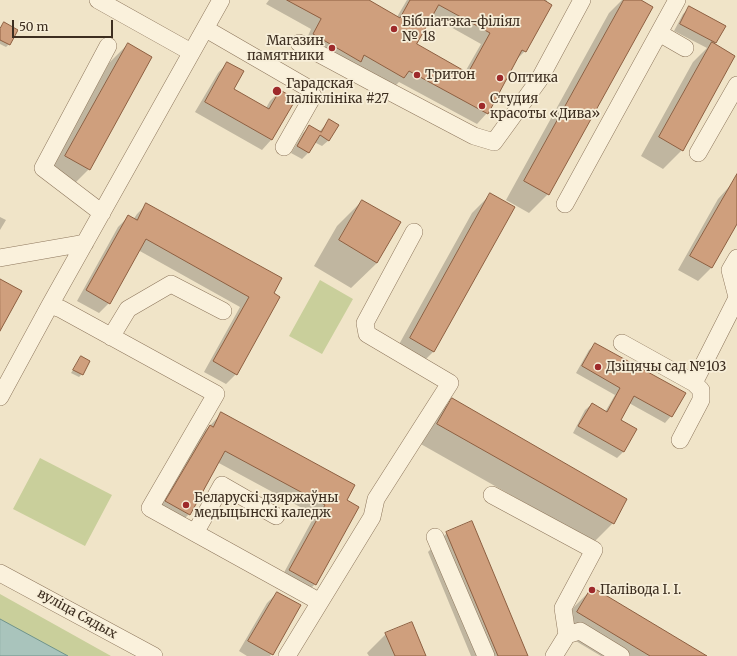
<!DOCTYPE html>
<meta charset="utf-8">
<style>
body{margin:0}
#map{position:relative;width:737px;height:656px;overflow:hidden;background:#f0e4c8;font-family:Merriweather,serif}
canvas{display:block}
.scale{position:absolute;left:12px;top:20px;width:101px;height:18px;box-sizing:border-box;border:2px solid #3d2e20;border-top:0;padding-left:5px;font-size:12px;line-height:14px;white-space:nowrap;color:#3d2e20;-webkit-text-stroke:3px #f7eed8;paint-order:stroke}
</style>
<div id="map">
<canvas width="737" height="656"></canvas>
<div class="scale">50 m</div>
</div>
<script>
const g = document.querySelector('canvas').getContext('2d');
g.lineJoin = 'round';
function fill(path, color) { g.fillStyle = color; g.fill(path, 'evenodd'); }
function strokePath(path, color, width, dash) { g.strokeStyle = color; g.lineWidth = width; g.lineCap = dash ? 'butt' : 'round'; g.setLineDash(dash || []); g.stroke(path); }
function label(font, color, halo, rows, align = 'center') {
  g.font = font + ' Merriweather,serif'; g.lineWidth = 3.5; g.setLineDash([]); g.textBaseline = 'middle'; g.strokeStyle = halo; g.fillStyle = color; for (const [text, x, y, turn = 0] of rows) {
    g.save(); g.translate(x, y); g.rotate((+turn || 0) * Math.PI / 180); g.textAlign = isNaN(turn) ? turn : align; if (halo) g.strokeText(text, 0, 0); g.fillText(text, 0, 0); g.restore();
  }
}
fill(new Path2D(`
 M320,280L353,299L322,354L289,336Z
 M40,458L112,495L85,546L13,509Z
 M0,594L111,656H0Z`), '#c9cf9b');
const water = new Path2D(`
 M0,619L68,656H0Z`);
fill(water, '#a9c4bc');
strokePath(water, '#6f938a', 1);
fill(new Path2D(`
 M269,0H367L397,17L407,0H547L525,51L516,60L487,113L477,124L399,82L393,88L304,45L311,29L266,4ZM431,16L481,44L465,72L416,45Z
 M622,0H639L548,194L529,213L506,200L609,13Z
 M690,8L724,26L714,45L682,150L663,169L641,156L693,62L707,48L674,31L683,14Z
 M4,24L9,44L6,47L0,44V28Z
 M128,44L89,169L70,188L47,175L109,63Z
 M227,63L232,89L266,108L270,101L280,91L271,140L262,150L195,112L218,73Z
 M329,121V140L322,146L314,142L308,153L302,159L291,153L303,133L309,127L319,132Z
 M737,178V222L711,268L698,281L678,270L718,199Z
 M490,195L434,351L415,370L392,357L472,213Z
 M362,201L377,263L351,288L314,266L337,226Z
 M147,204L281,279L236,374L226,384L204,372L240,307L138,250L109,303L99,313L77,301L118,227L128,217L133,220L137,214Z
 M0,217L6,220L0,230Z
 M596,344L671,416L665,423L629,403L619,421L624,451L617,458L573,433L585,410L592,404L605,412L615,395L576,373L589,350Z
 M81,357L82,374L79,377L71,373Z
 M452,400L613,523L594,542L419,443L433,418Z
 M222,413L345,501L315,584L305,594L280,580L315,515L217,462L189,514L179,524L156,512L200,436Z
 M447,533L526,656H471L428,552Z
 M593,588L705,656H601L559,631L574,607Z
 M277,593L272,654L270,656H247L239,651L267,603Z
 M386,634L425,656H369L367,653Z`), '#0003');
const building = new Path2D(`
 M287,0H369L400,18L410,0H544L552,5L526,52L522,50L488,114L409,71L404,78L364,55L361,62L313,34L321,19ZM439,5L490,33L468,73L417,44Z
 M624,0H641L653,7L549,195L524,181Z
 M689,6L726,26L716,43L680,24Z
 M4,22L18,30L10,45L0,40V29Z
 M712,42L735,56L683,151L659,137Z
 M128,43L152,57L90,170L65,156Z
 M227,62L244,71L234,89L269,109L280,90L296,99L272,140L205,102Z
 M329,119L339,125L329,141L320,135L309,153L297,146L309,125L321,132Z
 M737,174V224L712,268L690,256Z
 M490,193L515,207L434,352L410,338Z
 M362,200L401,222L377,263L339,240Z
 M146,203L282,278L274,293L280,297L237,375L213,361L249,297L146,239L110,304L86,290L128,215L137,220Z
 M0,279L22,291L0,331Z
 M595,343L686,393L672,417L634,396L621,420L637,429L624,452L578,426L592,403L607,412L620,388L582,366Z
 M81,356L90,361L83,375L73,370Z
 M452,398L627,499L614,524L437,424Z
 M221,412L355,485L347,500L359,507L316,585L289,570L325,505L225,451L190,515L165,501L210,425L213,427Z
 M472,521L528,656H498L446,532Z
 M592,587L707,656H650L577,612Z
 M277,592L301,605L273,655L248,641Z
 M412,622L426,656H395L385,633Z`);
fill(building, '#cf9f7d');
strokePath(building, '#8d5f41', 1);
const minor = new Path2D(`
 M98,0L191,52
 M206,29L308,88L313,96L284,147
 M659,33L685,48
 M299,43L381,87L474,136L494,142L539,80L582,0
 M698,153L737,85
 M565,204L677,0
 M102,213L43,168L108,46
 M0,258L85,243
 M737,258L730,270L737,297
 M50,305L61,309L216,394L150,508L320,602
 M111,337L128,309L171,284L223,311
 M622,343L694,383L701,390V400L680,440
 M694,383L737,298
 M0,397L50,305L221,0
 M492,495L594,550L563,608L567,635L554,656
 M195,533L222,485L276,516
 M435,537L486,656
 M0,573L154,656
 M567,635L580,631L621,656
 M287,656L372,517L376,499L450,383L367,334L365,323L414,232`);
strokePath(minor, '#8d765c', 18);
strokePath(minor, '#faf1dc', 17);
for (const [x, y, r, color] of [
 [394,29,4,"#9e2a2b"],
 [332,48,4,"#9e2a2b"],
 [417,75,4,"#9e2a2b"],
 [500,78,4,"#9e2a2b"],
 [277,91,5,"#9e2a2b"],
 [482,106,4,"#9e2a2b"],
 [598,367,4,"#9e2a2b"],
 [186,505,4,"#9e2a2b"],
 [592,590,4,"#9e2a2b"]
]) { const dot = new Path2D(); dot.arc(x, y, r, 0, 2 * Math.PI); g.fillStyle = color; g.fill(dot); strokePath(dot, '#f7eed8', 1.5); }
label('13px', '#3d2e20', '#f7eed8', [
 ["Бібліатэка-філіял",402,22],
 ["№ 18",402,37],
 ["Магазин",324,41,"right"],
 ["памятники",324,56,"right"],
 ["Тритон",425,75],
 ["Оптика",508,78],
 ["Гарадская",286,84],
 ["паліклініка #27",286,99],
 ["Студия",490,99],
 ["красоты «Дива»",490,114],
 ["Дзіцячы сад №103",606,367],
 ["Беларускі дзяржаўны",194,498],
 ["медыцынскі каледж",194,513],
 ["Палівода І. І.",600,590]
], 'left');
label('13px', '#3d2e20', '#f7eed8', [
 ["вуліца Сядых",77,614,29]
]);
</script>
